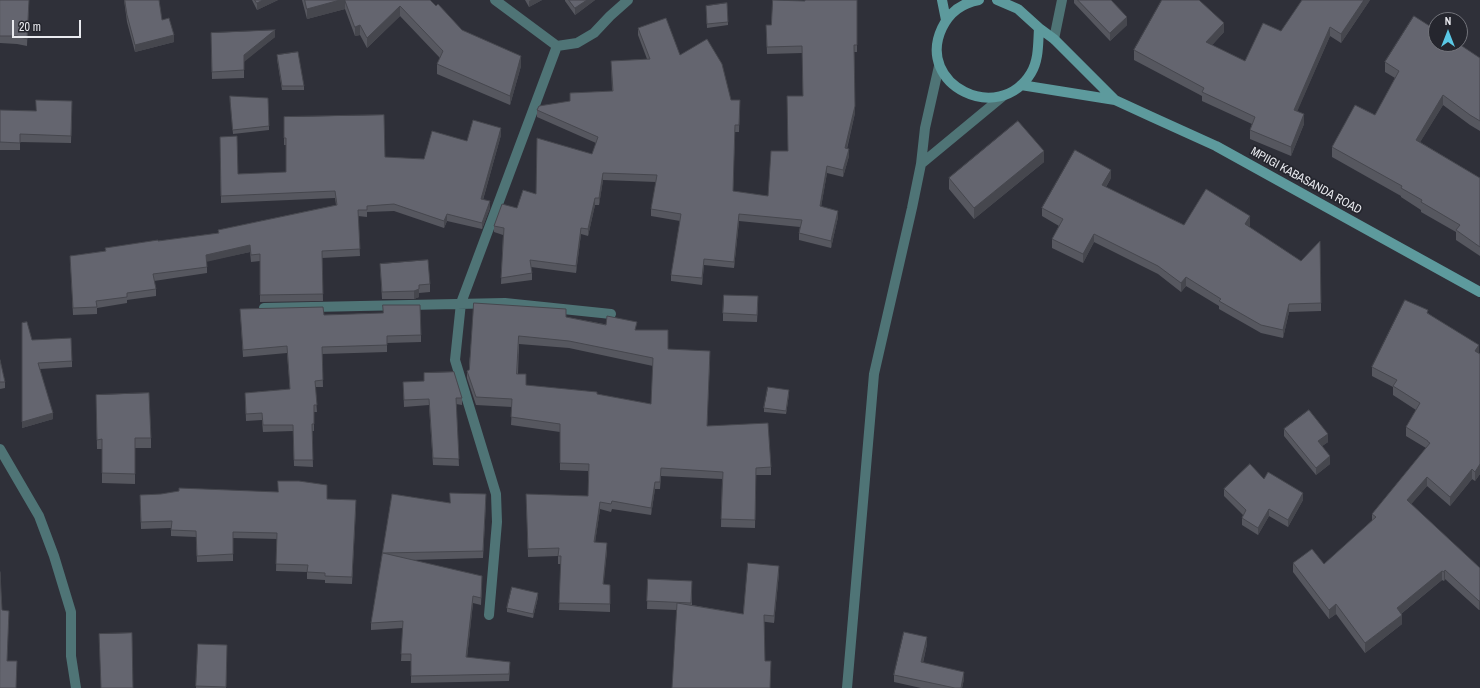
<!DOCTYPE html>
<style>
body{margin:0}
#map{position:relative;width:1480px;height:688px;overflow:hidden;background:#2f3039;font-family:"Archivo Narrow",sans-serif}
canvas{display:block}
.north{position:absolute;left:1428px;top:12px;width:40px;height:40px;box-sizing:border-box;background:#25262e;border:1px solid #73747b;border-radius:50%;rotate:0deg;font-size:11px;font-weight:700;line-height:16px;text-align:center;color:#e9eaef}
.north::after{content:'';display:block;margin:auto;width:14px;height:18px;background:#5ac8e5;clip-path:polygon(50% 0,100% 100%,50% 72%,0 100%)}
.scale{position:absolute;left:12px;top:20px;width:69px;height:18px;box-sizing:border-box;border:2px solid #e9eaef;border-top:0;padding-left:5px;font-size:12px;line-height:14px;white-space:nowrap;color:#e9eaef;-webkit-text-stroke:3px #25262e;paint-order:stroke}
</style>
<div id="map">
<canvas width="1480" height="688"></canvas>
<div class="north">N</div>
<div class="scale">20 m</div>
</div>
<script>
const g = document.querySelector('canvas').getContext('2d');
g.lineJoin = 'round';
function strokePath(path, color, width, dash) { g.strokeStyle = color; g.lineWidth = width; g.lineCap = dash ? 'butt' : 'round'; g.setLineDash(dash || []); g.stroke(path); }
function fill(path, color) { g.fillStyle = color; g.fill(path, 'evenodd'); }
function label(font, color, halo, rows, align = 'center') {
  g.font = font + ' "Archivo Narrow",sans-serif'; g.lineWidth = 3.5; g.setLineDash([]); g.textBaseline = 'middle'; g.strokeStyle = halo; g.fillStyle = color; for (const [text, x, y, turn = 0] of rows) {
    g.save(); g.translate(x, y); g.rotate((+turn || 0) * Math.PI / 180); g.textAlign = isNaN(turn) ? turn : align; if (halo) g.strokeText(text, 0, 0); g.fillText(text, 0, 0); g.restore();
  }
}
strokePath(new Path2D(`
 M495,0L557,46L577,43L594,33L610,16L628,0
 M1054,39L1062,0
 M921,164L1002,97
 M264,308L505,303L611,314
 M0,449L39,516L54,556L71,612V656L76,688
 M489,615L497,522L496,494L455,360L461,303L557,46
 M847,688L874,374L912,208L921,164L925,128L939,66`), '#4f7476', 10);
strokePath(new Path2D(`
 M942,0L946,20
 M979,0C962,3 949,13 942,28C915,85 999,126 1031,73C1039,60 1038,43 1039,28L1018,9L997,0
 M1039,28L1054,39L1115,100
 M1021,85L1115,100L1152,117L1216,146L1480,292`), '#5d9a9d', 10);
fill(new Path2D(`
 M0,0H29L27,46L17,44L0,43Z
 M124,0H159L162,20L174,42L135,52L127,22Z
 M252,0H278L257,10Z
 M302,0H430L436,6L462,30L521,66L510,105L437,74V64L440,58L400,16L367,48L360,35L355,36L345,9L307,19Z
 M525,0H542L529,7Z
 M565,0H595L575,15L565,1Z
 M857,0V52H854L855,113L847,149L849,156L843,177L827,173L821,207L838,217L831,248L799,240V233L800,227L739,221L734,268L704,265L702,285L671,281V275L680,221L651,216V209L656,182L603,180L599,205H595L588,236L581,234L576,273L531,267L532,273V280L501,284L503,235L494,232V226L517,208L592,154L596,143L537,117V110L570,101V93L612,91L611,61L647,59L638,35V28L680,55L731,100H740L739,132H735L733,191L768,196L788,151L803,96L802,53L767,54L766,25H771L805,1Z
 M1074,0H1111L1127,25L1110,41L1074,3Z
 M1370,0L1341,43L1330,36L1297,111L1304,124L1291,156L1250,139V130L1252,124L1202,101V96L1134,60V50L1224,32L1212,45L1245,61Z
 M706,6L728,22V25L707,28Z
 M275,37L244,61V78L212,79L211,40Z
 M277,55L304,86V90H282L277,59Z
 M1480,58V131L1470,125L1443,105L1420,142L1480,178V256L1456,240V232L1421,212V210L1401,197V196L1332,157V147L1375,115L1395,78L1385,72V62Z
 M230,100L269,126V130L233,134Z
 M72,109L71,143L20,142V150H0V110L36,111Z
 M284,117L385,157L424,159L467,141L501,135L483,200L490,208L482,229L447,221L444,228L394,211L367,212V217L358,216L360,256L322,258L323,301L260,302V261L251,262L250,252L207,261V273L154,281L156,289V296L127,300V303L97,308V314L73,315L70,256L105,251V248L218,233V230L336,205L335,198L221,203L220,137L238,174L286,172V145H284Z
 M1044,162L974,219L949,189V178Z
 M1111,178L1106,187L1184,225H1250L1249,227L1321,303V311L1289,312L1283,338L1261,333L1219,309V306L1186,286L1181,292L1158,274L1094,242L1083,263L1052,248V239L1059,226L1042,216V208Z
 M380,264L430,284V292L419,293V297L414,299H382Z
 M474,303L566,317L636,330L668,349L710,359L707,426L771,467V475H756L755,528L721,527L722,479L661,476L660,489H655L651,515L612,509L611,512L600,509L595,542L607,551L603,584L610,585V612L559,610L561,564H558V556L528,557L526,494L588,496V471L560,470V432L511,425L512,407L476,405L467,378V371L469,370ZM519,344L569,348L653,366L651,404L597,394L526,385L518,374Z
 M758,304L757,322L723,321V313Z
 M383,305L421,335V342L387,343V352L322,354L323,387H315L317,412H314V431H312L313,467L294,466L293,431L263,432L262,420L246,421L245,393L290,389L287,353L243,357L240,309L324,315L383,313Z
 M1428,313L1480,354V474L1475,481L1472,479L1450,506L1427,486L1411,504L1480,568V610H1479L1445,579L1444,581L1442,580L1401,614L1402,624L1365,653L1336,614L1329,619L1293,572V563L1324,564L1372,521V514L1426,448L1406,436V427L1416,410L1393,395V387L1372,376V367Z
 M32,340L72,361V367L40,369L53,419L22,428Z
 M0,360L5,382V388L0,389Z
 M403,382L462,398V405L456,404L459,466L433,465L429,405L404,407Z
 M789,394L786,414L764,412V408Z
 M96,395L151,438V448H135V484L102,483V449H97Z
 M1284,429L1328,442L1322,446L1330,464L1316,475L1284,436Z
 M1264,479L1303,500L1288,527L1269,516L1258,535L1242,525V518L1243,515L1224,496V489Z
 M392,494L450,503L486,501L483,558L411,560L482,584L481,605L473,603L467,658L510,669L509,681L411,683V661H401L403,628L371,630V623Z
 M327,499L356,506L352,584L325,583V580L307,579V572L276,571L277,539L233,538V561L197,562L196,537L171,536V528L141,529L140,502Z
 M779,573L774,623L677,610L647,609L648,579L692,588V605L743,614Z
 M538,597L533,618L507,612V608Z
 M198,644L227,645L226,688H196Z
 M927,644L923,663L964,679L962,688H921L894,682V675Z`), '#56575f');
fill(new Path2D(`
 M263,0H278L257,10V3Z
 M340,0H345V9L307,19V9Z
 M531,0H542L529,7V1Z
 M587,0H595L575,15V8Z
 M1364,0H1370L1341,43V34Z
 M400,6V16L367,48V38Z
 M1127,17V25L1110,41V33Z
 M1224,23V32L1206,52V42Z
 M360,25V35L355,36V27Z
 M1330,27V36L1294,119V110Z
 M275,30V37L244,62V55Z
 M174,35V42L135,52V45Z
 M521,56V66L510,105V96Z
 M1443,95V105L1416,149V140Z
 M855,106V113L845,155V148Z
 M1304,114V124L1291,156V147Z
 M501,128V135L481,206V199Z
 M849,149V156L843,177V170Z
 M1044,151V162L974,219V208Z
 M827,166V173L820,213V206Z
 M1111,170V178L1102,193V185Z
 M603,173V180L599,205V198Z
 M595,198V205L588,236V229Z
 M490,201V208L482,229V223Z
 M838,211V217L831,248V241Z
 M447,214V221L444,228V221Z
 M739,214V221L734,268V262Z
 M1250,216V225L1245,232V224Z
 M581,228V234L576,273V266Z
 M1094,234V242L1083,263V254Z
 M250,245V252L206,262V255Z
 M704,259V265L702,285V278Z
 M1186,277V286L1181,292V283Z
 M419,289V297L414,299V291Z
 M1289,304V312L1283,338V330Z
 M1479,345V354L1475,351Z
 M789,390V394L786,414V411Z
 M53,413V419L22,428V422Z
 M1328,434V442L1318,449V441Z
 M1330,456V464L1316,475V468Z
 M1480,464V474L1475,481V472Z
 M1472,469V479L1450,506V497Z
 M1427,477V486L1407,509V500Z
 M655,482V489L651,515V508Z
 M1303,493V500L1288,527V520Z
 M600,502V509L594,550V542Z
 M1269,509V516L1258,535V528Z
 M607,543V551L603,592V584Z
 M779,566V573L774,623V616Z
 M1445,570V579L1444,581V572Z
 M1442,571V580L1397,617V608Z
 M538,593V597L533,618V614Z
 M473,596V603L466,665V657Z
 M1479,601H1480V610H1479Z
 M1336,604V614L1329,619V610Z
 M1402,615V624L1365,653V643Z
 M927,637V644L921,670V662Z
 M964,672V679L962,688H961Z`), '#46474e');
const building = new Path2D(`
 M0,0H29L27,39L17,36H0Z
 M125,0H159L162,20L169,18L174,35L135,45L127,15Z
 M255,0H263L257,3Z
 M305,0H340L307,9Z
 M345,0H430L436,6L438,4L462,30L521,56L510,96L437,64L443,51L400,6L367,38L360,25L355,27Z
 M569,0H587L575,8Z
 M773,0L805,1V0H857V45H854L855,106L845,148L849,149L843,170L827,166L820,206L838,211L831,241L799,233L802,220L739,214L734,262L704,259L702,278L671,275L681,214L651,209L657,175L603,173L599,198H595L588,229L581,228L576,266L530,260L532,273L501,278L504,228L494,226L502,204L517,208L523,190L536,194L537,138L592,154L598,137L537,110L539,106L570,101V93L613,91L611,61L650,59L638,28L666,18L680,55L707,39L722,64L731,100H740L739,125H735L733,191L768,196L771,151H788L787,96H803L802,46L767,47L766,25H771Z
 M1078,0H1111L1127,17L1110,33Z
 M1162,0H1199L1224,23L1206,42L1245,61L1263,23L1281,31L1302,0H1364L1341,34L1330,27L1294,110L1304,114L1291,147L1250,130L1255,117L1202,92L1204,88L1134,50Z
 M727,3L728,22L707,24L706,6Z
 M1414,16L1436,30V44H1459L1480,58V121L1470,115L1443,95L1416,140L1480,178V247L1456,230L1460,225L1421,202L1422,200L1401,188L1402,186L1332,147L1355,105L1375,115L1399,71L1385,62Z
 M275,30L244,55V70L212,72L211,33Z
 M298,52L304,86H282L277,55Z
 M230,96L268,98L269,126L233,130Z
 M36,100L72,101L71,136L20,134V143L0,142V110L36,111Z
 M384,115L385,157L424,159L432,131L467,141L473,120L501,128L481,199L490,201L482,223L447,214L444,221L394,204L367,206V210H358L360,249L322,251L323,294L260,295V254L251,255L250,245L206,255L207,267L153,274L156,289L127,293V297L96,301L97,307L73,308L70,256L106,251L105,248L158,240V241L219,233L218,230L337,205L335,191L221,196L220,137L237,136L238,174L286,172V138H284V117Z
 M1018,121L1044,151L974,208L949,178Z
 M1075,150L1111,170L1102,185L1184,225L1206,189L1250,216L1245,224L1301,261L1320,241L1321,303L1289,304L1283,330L1261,325L1219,301L1221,299L1186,277L1181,283L1158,266L1094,234L1083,254L1052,239L1063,219L1042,208Z
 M428,260L430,284L419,285V289L414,291L382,292L380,264Z
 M724,295L758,296L757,315L723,313Z
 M1405,300L1428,310L1427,313L1479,345L1475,351L1480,354V464L1475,472L1472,469L1450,497L1427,477L1407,500L1480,568V601H1479L1445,570L1444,572L1442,571L1397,608L1402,615L1365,643L1336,604L1329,610L1293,563L1312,549L1324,564L1376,517L1372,514L1430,443L1428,442V441L1406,427L1420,403L1393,386L1397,380L1372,367Z
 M474,303L566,309V317L606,325L607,316L637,322L635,330H668V349L710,351L707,426L768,423L771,467L756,468L755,520L721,519L723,472L661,468L660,482H655L651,508L612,501L611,504L600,502L594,542L607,543L603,584L610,585V604L559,603L561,556H558L559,548L528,549L526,494L588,496L589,464L560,463V424L511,417L512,399L476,397L467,371L469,370ZM519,336L569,341L653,358L651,404L597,394V392L526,385V374H517Z
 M383,305H420L421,335L387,336V345L322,347L323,380L315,381L317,405H314V424H312L313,460H294L293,425H263L262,413L246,414L245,393L290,389L287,346L243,350L240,309L323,307L324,315L383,313Z
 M27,322L32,340L71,338L72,361L38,363L53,413L22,422V323Z
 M0,360L5,382H0Z
 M454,372L462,398H456L459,459L433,458L429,399L404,400L403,382L424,381V373Z
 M768,387L789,390L786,411L764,408Z
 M149,393L151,438H135V474L102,473V439L97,440L96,395Z
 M1309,410L1328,434L1318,441L1330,456L1316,468L1284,429Z
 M1250,464L1264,479L1268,472L1303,493L1288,520L1269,509L1258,528L1242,518L1246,510L1224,489Z
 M278,481H299L327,485V499L356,500L352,577L325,576V573L307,572L308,565L276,564L277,533L233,532V554L197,556L196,531L171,530L172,521L141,522L140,495L161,494L179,491V488L278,492Z
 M450,493L486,494L483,551L383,553L482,576L481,598L473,596L466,657L510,662L509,674L411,676V654H401L403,621L371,623L392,494L450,503Z
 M748,563L779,566L774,616L764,615L765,661H771L770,688H672L677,603L743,614Z
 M0,572L2,610L9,611L7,661H17L16,688H0Z
 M648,579L692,581L691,603L647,601Z
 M512,587L538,593L533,614L507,608Z
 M904,632L927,637L921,662L964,672L961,688H955L894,675Z
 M132,633L133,688H101L99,634Z
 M198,644L227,645L226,687L196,686Z`);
fill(building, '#64656f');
strokePath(building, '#46474e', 1);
label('12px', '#e9eaef', '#25262e', [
 ["MPIIGI KABASANDA ROAD",1306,181,29]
]);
</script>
